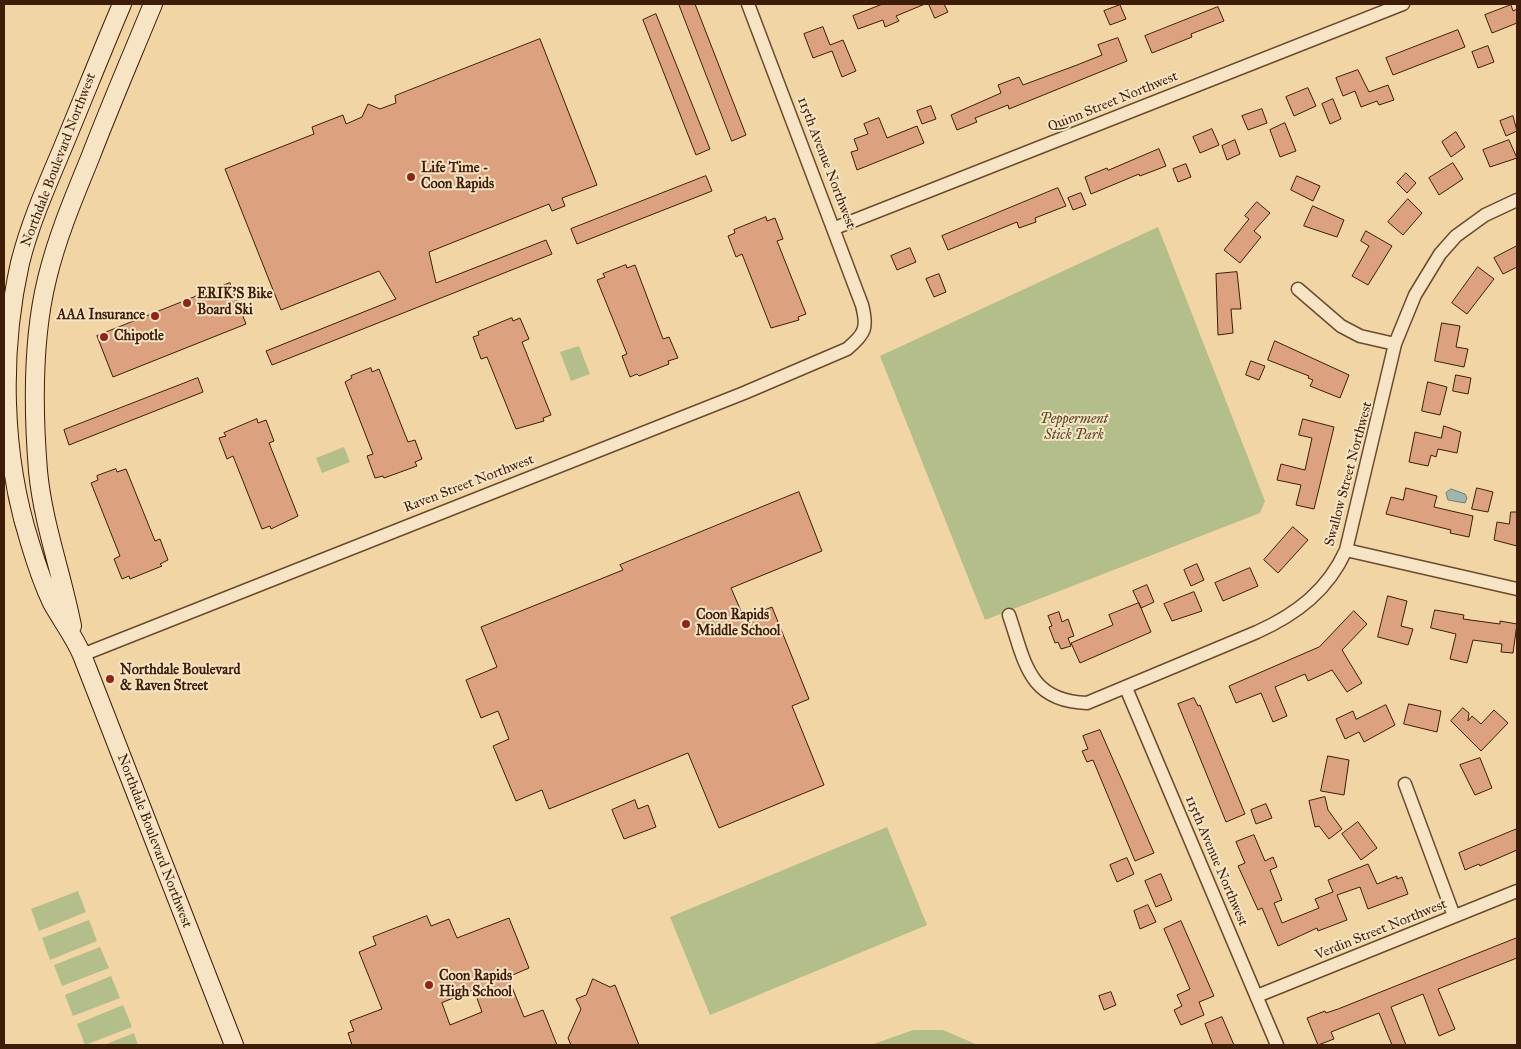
<!DOCTYPE html>
<style>
body{margin:0}
#map{position:relative;width:1521px;height:1049px;overflow:hidden;background:#f1d5a5;font-family:"IM FELL Great Primer",serif}
canvas{display:block}
.frame{position:absolute;inset:0;border:5px solid #3d1d08;pointer-events:none}
</style>
<div id="map">
<canvas width="1521" height="1049"></canvas>
<div class="frame"></div>
</div>
<script>
const g = document.querySelector('canvas').getContext('2d');
g.lineJoin = 'round';
function fill(path, color) { g.fillStyle = color; g.fill(path, 'evenodd'); }
function strokePath(path, color, width, dash) { g.strokeStyle = color; g.lineWidth = width; g.lineCap = dash ? 'butt' : 'round'; g.setLineDash(dash || []); g.stroke(path); }
function label(font, color, halo, rows, align = 'center') {
  g.font = font + ' "IM FELL Great Primer",serif'; g.lineWidth = 4; g.setLineDash([]); g.textBaseline = 'middle'; g.strokeStyle = halo; g.fillStyle = color; for (const [text, x, y, turn = 0] of rows) {
    g.save(); g.translate(x, y); g.rotate((+turn || 0) * Math.PI / 180); g.textAlign = isNaN(turn) ? turn : align; if (halo) g.strokeText(text, 0, 0); g.fillText(text, 0, 0); g.restore();
  }
}
fill(new Path2D(`
 M1158,227L1265,501L1260,513L985,620L880,356Z
 M579,346L590,374L571,381L560,352Z
 M344,447L350,462L322,473L316,458Z
 M887,827L927,925L710,1015L670,917Z
 M78,891L86,912L39,931L31,909Z
 M89,920L97,941L50,960L42,938Z
 M100,947L109,968L62,986L54,965Z
 M111,976L120,998L73,1016L65,995Z
 M123,1005L132,1027L85,1045L77,1024Z
 M913,1030H943L978,1045H871Z
 M134,1033L138,1045H104Z`), '#b3be8b');
const water = new Path2D(`
 M1451,489L1465,494L1467,498L1465,503L1448,500L1446,493Z`);
fill(water, '#9eb6b0');
strokePath(water, '#77796d', 1);
const building = new Path2D(`
 M679,4H695L746,135L732,141Z
 M883,4H925L896,16L899,21L885,27L883,20L858,29L853,16Z
 M929,4H944L948,12L935,18Z
 M1120,5L1126,19L1110,25L1104,11Z
 M1511,5L1513,11L1517,9V23L1492,33L1485,15Z
 M1218,7L1224,21L1191,34L1192,37L1152,53L1145,36Z
 M656,14L710,149L696,155L643,20Z
 M823,27L830,45L843,40L856,71L842,77L832,51L813,58L804,34Z
 M1458,30L1465,47L1393,75L1386,58Z
 M1118,38L1127,61L1009,109L1008,105L975,118L977,122L957,130L951,115L1001,93L998,85L1019,77L1023,85L1077,65L1102,55L1098,45Z
 M540,39L597,185L562,198L565,206L552,211L549,204L429,252L436,283L546,240L552,254L272,365L266,351L396,299L379,271L281,310L225,169L314,134L312,127L343,115L346,124L362,117L368,104L380,109L396,103L395,96Z
 M1488,46L1494,62L1478,68L1472,52Z
 M1358,70L1369,92L1388,85L1394,100L1379,105L1377,101L1361,107L1355,91L1343,96L1336,78Z
 M1308,88L1316,106L1294,116L1286,97Z
 M1333,99L1341,119L1330,124L1322,104Z
 M931,106L936,119L922,124L917,111Z
 M1262,109L1267,123L1248,130L1242,116Z
 M1513,116L1517,131L1506,136L1500,121Z
 M879,118L887,138L917,126L924,143L857,170L851,152L858,150L854,139L868,134L864,124Z
 M1285,123L1296,151L1280,157L1270,130Z
 M1212,129L1219,145L1200,153L1193,137Z
 M1456,132L1465,147L1451,157L1442,142Z
 M1235,140L1240,154L1227,160L1222,146Z
 M1509,140L1517,158L1490,167L1483,150Z
 M1159,149L1166,166L1140,176L1139,174L1091,194L1085,177L1107,168L1108,170Z
 M1453,163L1463,179L1439,195L1429,178Z
 M1186,164L1191,177L1178,182L1173,169Z
 M1406,173L1416,183L1407,193L1397,183Z
 M706,176L712,191L577,244L571,229Z
 M1297,176L1320,186L1313,201L1291,190Z
 M1058,188L1066,206L1035,218L1036,222L1019,228L1017,222L948,250L942,236Z
 M1081,193L1086,205L1073,210L1068,198Z
 M1408,199L1422,213L1403,235L1388,222Z
 M1257,202L1270,213L1254,231L1261,237L1240,263L1224,250L1249,219L1245,216Z
 M1313,206L1344,220L1337,237L1304,226Z
 M766,217L767,221L775,218L783,239L777,241L806,314L798,317L799,320L771,328L742,254L736,257L728,236L735,233L734,230Z
 M1366,231L1392,246L1368,285L1352,276L1369,246L1361,241Z
 M1517,246V267L1503,274L1494,258Z
 M910,248L916,262L897,270L891,256Z
 M626,265L627,268L635,265L663,339L669,337L678,358L668,361L669,364L639,376L637,374L630,377L622,356L627,354L597,280L605,277L603,274Z
 M1478,267L1494,279L1467,314L1452,303Z
 M1237,272L1241,309H1231L1233,333L1218,335L1216,274Z
 M939,274L946,292L934,297L926,279Z
 M230,283L246,324L113,377L97,336Z
 M512,318L513,321L520,318L529,339L522,342L551,415L543,418L544,421L516,429L487,357L481,359L473,337L479,335L478,332Z
 M1442,323L1460,326L1456,347L1468,349L1464,367L1435,361Z
 M1275,341L1349,375L1340,398L1310,386L1313,380L1308,378L1309,376L1268,360Z
 M1251,361L1265,366L1259,380L1246,375Z
 M371,368L372,372L379,369L408,442L415,440L422,459L415,462L417,466L384,478L383,476L375,478L367,456L373,454L345,382L352,378L351,376Z
 M1456,375L1471,378L1468,394L1453,391Z
 M198,378L203,392L69,445L64,430Z
 M1428,382L1447,387L1440,415L1422,411Z
 M257,419L258,423L266,420L274,441L269,443L298,516L271,529L270,526L262,529L233,456L227,459L219,438L226,436L224,433Z
 M1303,419L1334,427L1314,509L1296,505L1301,485L1277,480L1281,464L1305,470L1312,438L1299,435Z
 M1444,426L1461,432L1457,453L1438,449L1436,457L1431,455L1428,466L1409,462L1415,432L1441,438Z
 M116,469L117,472L126,469L155,541L160,539L168,560L160,564L162,566L130,579L129,576L122,579L114,559L120,556L91,483L98,480L97,476Z
 M1406,488L1437,496L1434,507L1473,516L1469,537L1450,533L1451,530L1386,514L1391,497L1403,500Z
 M1477,488L1493,492L1488,512L1472,509Z
 M799,492L822,551L731,588L744,618L772,607L809,699L792,706L824,785L719,828L688,753L549,809L542,790L516,801L493,746L509,739L498,711L481,718L466,680L497,667L481,627L623,570L620,565Z
 M1511,512H1517V546L1494,540L1497,522L1509,524Z
 M1293,527L1308,540L1278,573L1264,560Z
 M1197,564L1204,580L1191,586L1184,570Z
 M1250,568L1258,586L1223,601L1215,583Z
 M1147,585L1154,602L1141,608L1133,591Z
 M1194,592L1202,611L1172,621L1164,604Z
 M1388,596L1407,601L1401,626L1413,629L1408,645L1378,637Z
 M1139,603L1151,632L1080,663L1071,643L1113,625L1109,615Z
 M1435,610L1464,615L1463,619L1500,624V621L1517,624L1513,653L1501,652L1502,644L1473,640L1467,663L1450,659L1456,634L1431,628Z
 M1354,611L1367,624L1342,650L1362,683L1347,692L1332,670L1308,681L1305,674L1275,687L1287,716L1273,722L1261,693L1236,703L1229,686L1319,647Z
 M1059,612L1062,622L1068,619L1074,636L1068,638L1071,646L1061,649L1058,642L1055,643L1049,627L1052,626L1048,616Z
 M1194,698L1198,706L1200,705L1245,814L1226,822L1178,704Z
 M1409,704L1441,711L1437,732L1404,724Z
 M1386,705L1395,725L1364,742L1359,732L1345,739L1336,719L1353,711L1356,719Z
 M1463,708L1469,713L1468,721L1472,716L1481,724L1494,710L1508,723L1481,751L1451,721Z
 M1100,730L1154,853L1135,861L1093,760L1087,762L1082,751L1088,749L1083,736Z
 M1328,756L1349,760L1344,795L1321,791Z
 M1480,758L1492,788L1475,795L1460,765Z
 M1325,797L1328,810L1342,829L1329,839L1319,826L1315,827L1309,801Z
 M635,800L638,809L648,805L656,827L624,839L612,810Z
 M1266,804L1272,818L1256,824L1251,810Z
 M1358,822L1377,848L1361,860L1342,834Z
 M1517,829V850L1480,866L1479,864L1465,870L1459,853Z
 M1254,835L1265,861L1273,857L1277,867L1270,870L1282,900L1274,903L1282,923L1319,908L1315,899L1333,892L1328,880L1368,864L1377,884L1397,876V879L1402,877L1408,894L1368,909L1360,887L1337,895L1347,920L1318,931L1317,928L1278,946L1262,908L1258,910L1238,866L1245,863L1236,842Z
 M1127,858L1134,874L1117,882L1110,865Z
 M1161,874L1172,900L1156,907L1145,881Z
 M1148,905L1156,922L1140,929L1134,911Z
 M427,916L431,926L449,919L457,938L509,918L529,968L508,977L524,1017L543,1010L557,1045H352L348,1033L354,1031L350,1021L382,1009L359,952L376,945L373,937ZM474,990L482,1012L450,1025L442,1003Z
 M1181,921L1214,996L1199,1002L1204,1015L1181,1025L1174,1010L1182,1006L1177,995L1190,989L1164,929Z
 M1517,938V958L1438,989L1455,1029L1439,1036L1423,994L1391,1007L1406,1045H1392L1379,1013L1331,1032L1334,1039L1318,1045L1307,1018L1325,1011L1326,1013L1338,1009Z
 M593,979L610,987L615,985L639,1045H571L568,1038L581,1009L576,999L586,995Z
 M1111,992L1116,1005L1104,1010L1099,996Z
 M1222,1017L1234,1045H1213L1205,1024Z`);
fill(building, '#dca27f');
strokePath(building, '#3d1d08', 1);
const street = new Path2D(`
 M835,228L1403,4
 M1298,289L1341,326L1360,336L1395,344
 M1346,550L1517,589
 M1009,615C1025,662 1028,701 1087,703L1257,632C1297,614 1328,590 1346,550L1395,344L1415,295L1440,254L1456,236L1485,215L1517,200
 M82,655L744,393L847,349C865,334 868,328 862,305L748,4
 M1126,688L1277,1045
 M1405,784L1454,916
 M1257,996L1517,891`);
const secondary = new Path2D(`
 M122,4C102,51 83,99 63,147C47,185 30,223 20,263C0,353 2,455 30,543C36,563 43,584 52,603C62,621 74,636 82,655L234,1045
 M72,626C62,574 43,524 38,471C33,409 32,340 47,279C57,237 74,197 90,158C110,106 132,55 153,4`);
strokePath(street, '#6a4b2f', 15);
strokePath(secondary, '#3d1d08', 20);
strokePath(street, '#f6e4c4', 12);
strokePath(secondary, '#f6e4c4', 18);
for (const [x, y, r, color] of [
 [411,177,5,"#8f2418"],
 [187,303,5,"#8f2418"],
 [155,316,5,"#8f2418"],
 [104,337,5,"#8f2418"],
 [686,624,5,"#8f2418"],
 [110,679,5,"#8f2418"],
 [429,985,5,"#8f2418"]
]) { const dot = new Path2D(); dot.arc(x, y, r, 0, 2 * Math.PI); g.fillStyle = color; g.fill(dot); strokePath(dot, '#f6e4c4', 2); }
label('14px', '#3d1d08', '#f6e4c4', [
 ["Quinn Street Northwest",1113,102,-22],
 ["Northdale Boulevard Northwest",59,160,-69],
 ["115th Avenue Northwest",826,163,69],
 ["Swallow Street Northwest",1349,474,-75],
 ["Raven Street Northwest",469,484,-21],
 ["Northdale Boulevard Northwest",154,841,69],
 ["115th Avenue Northwest",1216,861,67],
 ["Verdin Street Northwest",1381,930,-22]
]);
label('bold 14px', '#3d1d08', '#f6e4c4', [
 ["Life Time -",421,169],
 ["Coon Rapids",421,185],
 ["ERIK'S Bike",197,295],
 ["Board Ski",197,311],
 ["AAA Insurance",145,316,"right"],
 ["Chipotle",114,337],
 ["Coon Rapids",696,616],
 ["Middle School",696,632],
 ["Northdale Boulevard",120,671],
 ["& Raven Street",120,687],
 ["Coon Rapids",439,977],
 ["High School",439,993]
], 'left');
label('italic 14px', '#5a4529', '#f6e4c4', [
 ["Pepperment",1074,420],
 ["Stick Park",1074,436]
]);
</script>
